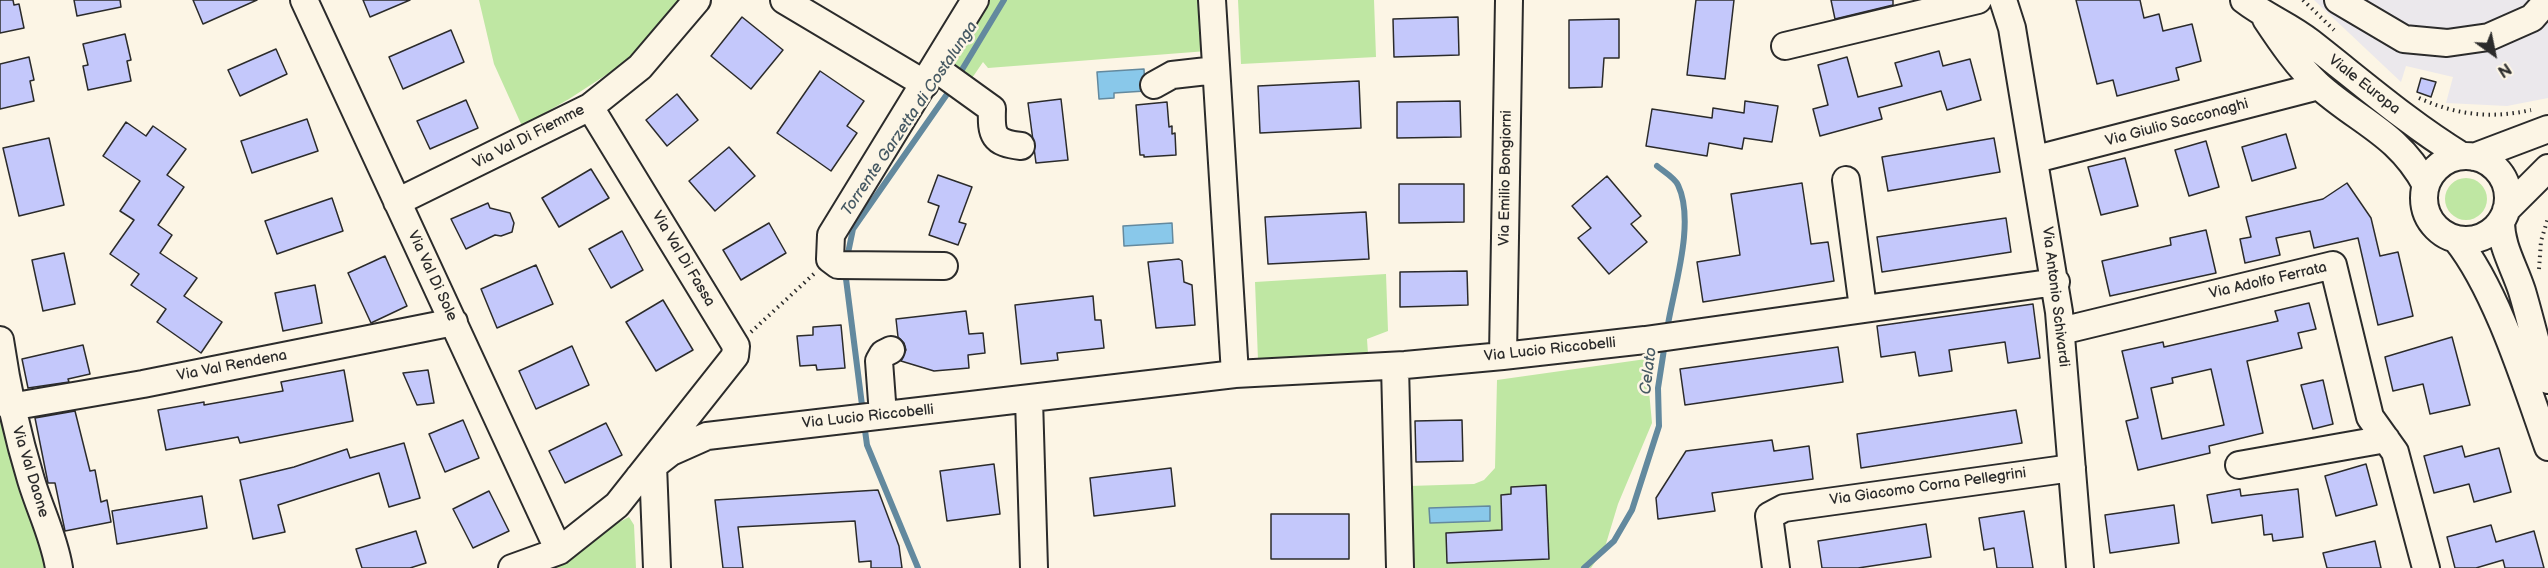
<!DOCTYPE html>
<style>
body{margin:0}
#map{position:relative;width:2548px;height:568px;overflow:hidden;background:#fcf5e5;font-family:"Balsamiq Sans",sans-serif}
canvas{display:block}
.north{position:absolute;left:2464px;top:24px;width:60px;height:60px;-webkit-text-stroke:4px #fcf5e5;paint-order:stroke;rotate:147deg;font-size:16px;font-weight:700;line-height:24px;text-align:center;color:#2b2b2b}
.north::after{content:'';display:block;margin:auto;width:21px;height:27px;background:#2b2b2b;clip-path:polygon(50% 0,100% 100%,50% 72%,0 100%)}
</style>
<div id="map">
<canvas width="2548" height="568"></canvas>
<div class="north">N</div>
</div>
<script>
const g = document.querySelector('canvas').getContext('2d');
g.lineJoin = 'round';
function fill(path, color) { g.fillStyle = color; g.fill(path, 'evenodd'); }
function strokePath(path, color, width, dash) { g.strokeStyle = color; g.lineWidth = width; g.lineCap = dash ? 'butt' : 'round'; g.setLineDash(dash || []); g.stroke(path); }
function label(font, color, halo, rows, align = 'center') {
  g.font = font + ' "Balsamiq Sans",sans-serif'; g.lineWidth = 5; g.setLineDash([]); g.textBaseline = 'middle'; g.strokeStyle = halo; g.fillStyle = color; for (const [text, x, y, turn = 0] of rows) {
    g.save(); g.translate(x, y); g.rotate((+turn || 0) * Math.PI / 180); g.textAlign = isNaN(turn) ? turn : align; if (halo) g.strokeText(text, 0, 0); g.fillText(text, 0, 0); g.restore();
  }
}
fill(new Path2D(`
 M2314,0H2548V98L2507,106L2446,103L2453,77L2406,66L2401,82Z`), '#ebe8ec');
fill(new Path2D(`
 M479,0H681L629,60L569,99L522,126L494,64Z
 M988,0H1204L1207,51L988,68L983,62L968,84L949,71Z
 M1238,0H1374L1376,57L1241,64Z
 M2445 199a21 21 0 1 1 42 0a21 21 0 1 1-42 0Z
 M1386,274L1388,331L1367,339L1368,354L1258,360L1255,282Z
 M1646,359L1652,423L1618,504L1605,547L1591,568H1410L1409,486L1474,484L1484,480L1495,468L1497,380Z
 M0,407L51,568H0Z
 M629,517L634,525L636,568H543C578,557 598,532 629,517Z`), '#bfe7a3');
const water = new Path2D(`
 M1144,69L1145,91L1114,93V98L1099,99L1097,72Z
 M1172,223L1173,243L1124,246L1123,226Z
 M1490,506V521L1430,523L1429,508Z`);
fill(water, '#89c8ea');
strokePath(water, '#63899e', 1.5);
strokePath(new Path2D(`
 M957,78L1004,0
 M1657,166C1663,171 1675,178 1678,185C1696,223 1673,290 1667,330
 M847,258L853,229L952,87
 M845,271L863,413
 M864,423L867,445L918,568
 M1584,568L1614,541L1632,510L1659,426L1658,388L1665,343`), '#63899e', 6);
const building = new Path2D(`
 M0,0H13L14,5L19,4L24,28L0,33Z
 M74,0H120L121,7L77,16Z
 M193,0H257L203,24Z
 M363,0H410L370,17Z
 M1696,0H1734L1725,79L1687,75Z
 M1831,0H1893V5L1835,19Z
 M2076,0H2140L2144,18L2159,14L2163,31L2192,24L2201,61L2176,68L2179,80L2117,96L2113,80L2097,84Z
 M742,17L783,50L751,89L711,56Z
 M1458,17L1459,55L1394,57L1393,19Z
 M1619,19V58H1604L1602,87L1569,88V20Z
 M451,30L464,62L403,89L389,57Z
 M125,34L131,60L127,61L131,81L88,90L83,66L88,65L83,44Z
 M276,49L287,74L240,96L228,70Z
 M1939,51L1943,66L1970,59L1981,100L1947,110L1941,91L1879,108L1882,119L1820,136L1813,109L1828,105L1818,65L1847,57L1858,97L1902,86L1895,63Z
 M29,57L34,80L30,81L34,101L0,109V64Z
 M820,71L864,101L847,126L857,133L831,171L777,133Z
 M2421,78L2436,82L2431,97L2417,92Z
 M1359,81L1361,128L1260,133L1258,86Z
 M677,94L698,120L667,146L646,120Z
 M1061,99L1068,160L1036,163L1028,103Z
 M466,100L478,128L430,149L417,121Z
 M1460,101L1461,137L1397,138V102Z
 M1745,101L1778,106L1772,142L1744,138L1742,149L1709,143L1707,156L1646,146L1652,109L1712,118L1713,108L1744,113Z
 M1167,102L1169,127L1172,126V134L1175,133L1176,155L1144,157V155H1140L1136,105Z
 M307,119L318,151L252,173L241,141Z
 M126,122L146,136L153,126L186,149L167,175L184,187L158,225L172,235L160,253L197,278L184,296L222,322L201,353L157,322L166,309L131,285L139,274L110,254L134,220L120,211L140,181L103,156Z
 M2286,134L2296,168L2252,181L2242,147Z
 M49,138L64,205L19,216L3,148Z
 M1994,138L2000,172L1888,191L1882,157Z
 M2206,141L2219,187L2189,196L2175,150Z
 M729,147L755,176L715,211L689,181Z
 M2125,158L2138,206L2101,215L2088,167Z
 M591,169L609,198L559,227L542,198Z
 M938,175L972,187L959,222L966,224L958,245L929,235L939,206L928,202Z
 M1607,176L1641,216L1631,224L1647,242L1609,274L1578,238L1591,228L1572,206Z
 M1802,183L1811,244L1828,242L1834,281L1703,302L1697,262L1740,255L1731,194Z
 M2347,183L2371,218L2380,256L2398,252L2413,316L2378,325L2358,238L2314,248L2310,231L2276,238L2280,255L2245,263L2240,239L2251,237L2246,217L2323,199Z
 M1399,184H1464V222L1399,223Z
 M332,198L343,231L277,254L265,221Z
 M488,203L490,208L510,213L514,223L512,232L501,236L495,235L466,249L451,219Z
 M1366,212L1369,259L1268,264L1265,217Z
 M2006,218L2011,252L1882,272L1877,237Z
 M769,223L786,253L741,280L723,250Z
 M2206,230L2216,273L2110,296L2102,261L2171,245L2170,238Z
 M622,231L643,270L611,288L589,249Z
 M64,253L75,304L43,311L32,260Z
 M385,256L407,306L371,323L348,273Z
 M1179,259L1182,261L1184,282L1192,285L1195,325L1156,328L1148,262Z
 M536,265L553,304L497,328L481,289Z
 M1467,271L1468,305L1400,307V272Z
 M315,285L322,323L283,331L275,293Z
 M1093,296L1095,320H1101L1104,348L1057,353L1058,360L1021,364L1015,305Z
 M663,300L693,350L656,371L626,322Z
 M2309,303L2316,329L2298,333L2302,348L2247,361L2263,433L2209,446L2210,453L2138,470L2126,421L2138,418L2122,351L2163,342L2164,347L2278,321L2275,311ZM2211,369L2224,425L2162,439L2151,388L2173,383L2172,378Z
 M2033,304L2040,358L2008,363L2005,342L1949,350L1952,371L1919,376L1915,352L1881,357L1877,326Z
 M966,311L969,334L983,333L985,353L968,355L969,368L934,371L901,361L906,350L904,343L898,337L896,319Z
 M841,325L845,368L817,370L816,365L800,366L797,336L813,335V327Z
 M2452,337L2470,405L2430,414L2423,384L2393,391L2385,357Z
 M83,345L90,374L68,379L69,382L28,388L22,359Z
 M572,346L589,385L536,409L519,371Z
 M1838,347L1843,382L1685,405L1680,369Z
 M344,370L353,421L240,443L238,437L166,450L158,410L204,402V405L283,391L281,382Z
 M428,370L434,403L417,405L403,373Z
 M2323,380L2333,424L2313,429L2301,385Z
 M2016,410L2022,443L1861,468L1857,434Z
 M75,411L90,471L95,470L101,502L107,500L111,522L65,531L55,483H48L35,418Z
 M463,420L479,458L445,472L429,434Z
 M1462,420L1463,461L1416,462L1415,421Z
 M606,423L622,455L565,483L549,451Z
 M1772,440L1774,451L1809,446L1813,479L1712,493L1715,511L1658,519L1656,498L1686,451Z
 M404,443L420,498L389,507L379,473L278,505L285,532L253,539L240,480L294,467L347,449L350,458Z
 M2462,446L2465,457L2499,448L2511,492L2474,502L2469,484L2434,493L2424,456Z
 M994,464L1000,514L947,521L940,471Z
 M2366,464L2377,505L2336,516L2325,476Z
 M1171,468L1175,506L1094,516L1090,478Z
 M1546,485L1549,559L1447,563L1446,533L1502,530L1501,495L1511,494V487Z
 M2240,489L2241,496L2298,489L2303,537L2273,541L2272,534L2264,535L2262,515L2212,523L2207,495Z
 M878,490L899,546L902,568H871V561L859,562L855,521L738,527L743,568H723L715,500Z
 M489,491L509,531L473,548L453,509Z
 M202,496L207,528L117,544L112,511Z
 M2174,505L2179,543L2110,553L2105,515Z
 M2024,511L2033,568H1997L1994,548L1984,550L1979,518Z
 M1271,514H1349V559H1271Z
 M1926,524L1931,557L1858,568H1822L1818,541Z
 M2491,525L2496,542L2534,531L2544,568H2505L2503,560L2476,568H2455L2447,537Z
 M416,531L426,563L410,568H362L356,549Z
 M2375,541L2381,568H2327L2323,553Z`);
fill(building, '#c4c8fb');
strokePath(building, '#2b2b2b', 1.5);
const minor = new Path2D(`
 M304,0L559,551
 M784,0L925,84
 M1212,0L1235,374
 M2003,0L2012,28L2059,312L2080,568
 M2244,0C2266,17 2290,26 2310,42C2360,81 2408,123 2462,156
 M2338,0L2404,39L2447,43L2489,37L2532,18L2548,0
 M2266,19C2282,43 2297,65 2318,85C2359,122 2398,133 2426,185
 M1785,46L1978,0
 M935,68L992,109C991,135 993,143 1021,146
 M1154,85L1172,75L1216,70
 M2424 198a42 42 0 1 1 84 0a42 42 0 1 1-84 0Z
 M2474,157L2548,129
 M2036,159L2319,86
 M1846,180L1863,308
 M397,202L590,107L640,67L697,0
 M2506,210L2548,168
 M2501,221C2501,247 2514,266 2522,291C2531,321 2537,351 2548,380
 M2456,239C2497,290 2526,385 2548,447
 M944,266L838,265L830,259L831,235L975,0
 M2061,331L2333,265L2370,417L2395,452L2426,568
 M0,340C7,388 17,434 31,480C40,510 54,537 59,568
 M1503,356L1509,0
 M1395,366L1400,568
 M1029,399L1034,568
 M10,407L143,384L454,322
 M883,415L879,361L883,354L891,350
 M653,465L657,568
 M2239,465L2386,439
 M639,477L671,452L707,436L1235,374L1405,365L1503,356L1645,340L2056,282
 M512,568L559,551L617,505L735,356L736,346L590,107
 M1776,568L1769,516L1784,508L2072,468`);
strokePath(minor, '#2b2b2b', 30);
strokePath(new Path2D(`
 M2303,0L2334,30
 M2419,98C2456,115 2491,119 2531,110
 M2539,269L2541,241L2548,218
 M751,332L816,272`), '#2b2b2b', 4, [1.5, 4.5]);
strokePath(minor, '#fcf5e5', 26);
label('15px', '#2b2b2b', '#fcf5e5', [
 ["Viale Europa",2364,85,38],
 ["Via Giulio Sacconaghi",2177,123,-15],
 ["Via Val Di Fiemme",529,137,-27],
 ["Via Emilio Bongiorni",1506,178,-89],
 ["Via Val Di Fassa",683,259,59],
 ["Via Val Di Sole",432,276,65],
 ["Via Adolfo Ferrata",2268,281,-13],
 ["Via Antonio Schivardi",2055,297,83],
 ["Via Lucio Riccobelli",1550,350,-6],
 ["Via Val Rendena",232,366,-11],
 ["Via Lucio Riccobelli",868,417,-6],
 ["Via Val Daone",30,472,73],
 ["Via Giacomo Corna Pellegrini",1928,487,-8]
]);
label('italic 16px', '#475a64', '#fcf5e5', [
 ["Torrente Garzetta di Costalunga",910,119,-56],
 ["Celato",1649,371,-83]
]);
</script>
